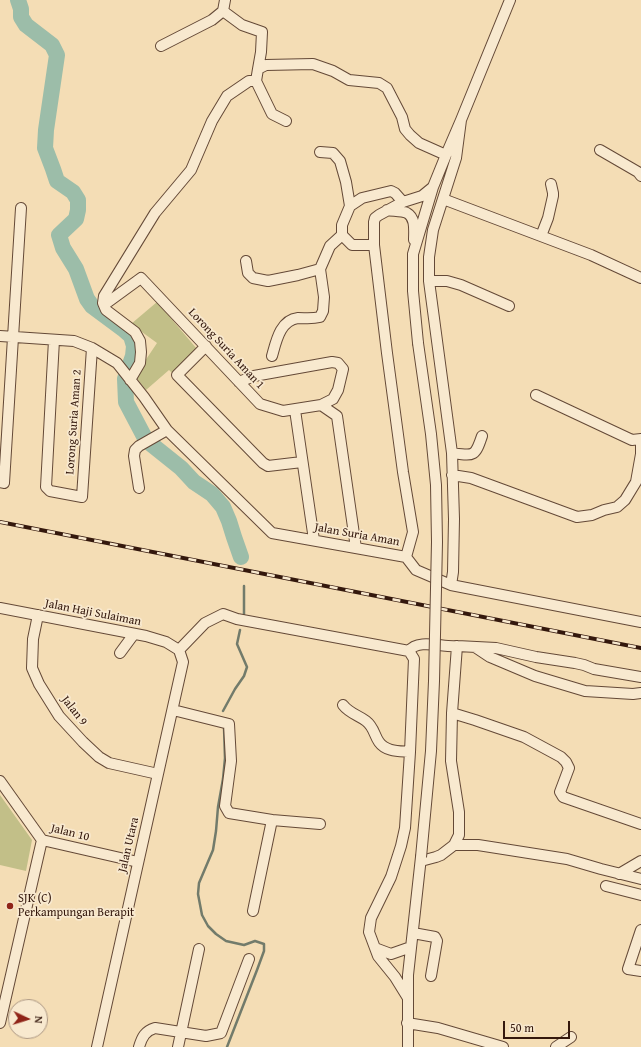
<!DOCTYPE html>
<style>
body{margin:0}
#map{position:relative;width:641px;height:1047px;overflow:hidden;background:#f4ddb5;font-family:"Gentium Book Plus",serif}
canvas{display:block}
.north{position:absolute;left:8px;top:999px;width:40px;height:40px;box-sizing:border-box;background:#f8e9cf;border:1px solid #aa9581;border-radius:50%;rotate:94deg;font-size:11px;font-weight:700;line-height:16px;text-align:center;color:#34180d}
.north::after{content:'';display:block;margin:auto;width:14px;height:18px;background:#8f2418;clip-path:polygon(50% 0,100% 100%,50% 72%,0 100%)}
.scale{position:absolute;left:503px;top:1021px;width:67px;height:18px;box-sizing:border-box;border:2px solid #34180d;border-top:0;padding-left:5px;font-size:12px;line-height:14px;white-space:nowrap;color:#34180d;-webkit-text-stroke:3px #f8e9cf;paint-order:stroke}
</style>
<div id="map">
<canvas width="641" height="1047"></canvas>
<div class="north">N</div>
<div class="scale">50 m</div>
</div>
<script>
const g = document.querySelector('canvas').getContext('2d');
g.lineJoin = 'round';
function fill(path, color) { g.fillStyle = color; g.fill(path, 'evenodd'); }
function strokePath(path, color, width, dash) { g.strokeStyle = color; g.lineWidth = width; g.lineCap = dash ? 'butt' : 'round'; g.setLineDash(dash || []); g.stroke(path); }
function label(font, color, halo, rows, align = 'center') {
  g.font = font + ' "Gentium Book Plus",serif'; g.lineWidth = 3.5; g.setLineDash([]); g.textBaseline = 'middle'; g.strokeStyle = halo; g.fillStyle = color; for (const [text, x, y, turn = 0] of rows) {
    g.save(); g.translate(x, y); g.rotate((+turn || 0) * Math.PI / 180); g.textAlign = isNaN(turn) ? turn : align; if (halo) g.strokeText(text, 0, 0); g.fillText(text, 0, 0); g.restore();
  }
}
fill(new Path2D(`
 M157,302L197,349L173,374L169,370L146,390L135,376L157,343L131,324Z
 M0,795L32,840L26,871L0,865Z`), '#c2bf88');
strokePath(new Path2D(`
 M244,614V586
 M223,711L235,689L244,676L247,667L237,644L240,630
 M224,727L225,758L223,779L218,807L216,831L213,850L199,883L198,894L202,915L208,926L216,934L226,941L244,945L255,941L264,944V951L257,970L227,1047`), '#727b6b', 2.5);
strokePath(new Path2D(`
 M18,0L21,9V17L26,25L52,45L57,55L46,130L45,148L53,169L57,181L73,192L78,200V210L76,219L59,235L63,248L76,269L87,299L92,306L123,329L131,336L134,346L133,356L125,379L126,402L146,440L181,468L194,482L212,494L223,507L229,521L234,537L241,557`), '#9cbda9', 16);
const minor = new Path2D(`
 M223,11L242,25L262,32L261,52L258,69
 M161,46L212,20L223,11L225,0
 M256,81L258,69L266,65L313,64L333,71L349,80L379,83L387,88L402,117L405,129L410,135L419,143L446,155
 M600,150L638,172L641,176
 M320,152L333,153L340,161L346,182L350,206
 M443,199L591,255L641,278
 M387,210C392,211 403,211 407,213C416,218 414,231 414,240
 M541,236L548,218L553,196V193L551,184
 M374,245H352L342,235V225L350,206L362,198L391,191L395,193L403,202
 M246,261L248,273L253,278L268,281L298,275L320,269
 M429,281H447L461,285L509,306
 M104,305L141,278L260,404L283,411L321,405L337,416L356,548
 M0,336L74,341L92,348L117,363L144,397L167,430L272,533L406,557
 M54,340L46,487L50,491L82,497L92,348
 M418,343L413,291V254L433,187L446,155L461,120L510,0
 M206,346L177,375L263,463L268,466L302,462
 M272,356C276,342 280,320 298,318C306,318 312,319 320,317L323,311L324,297L320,269L330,246L342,235
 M130,380L140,363L141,352L140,341L135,332L106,310L103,303L104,296L155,213L191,170L212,121L227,96L249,81H256L272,114L286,121
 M239,382L254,376L332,362L338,363L343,369L338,390L333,399L321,405
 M536,395L632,440L641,439
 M295,410L314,540
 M452,453C474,456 475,457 482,436
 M452,475L471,478L577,517L592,515L604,510L617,507L625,500L636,482L641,454V439
 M0,482L4,483L21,208
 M139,488L134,456L135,450L139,446L167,430
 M406,557L413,532L403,472L387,353L374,245V222L375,218L379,215L403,202L422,196L433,187
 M406,557L416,570L451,585L641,622
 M451,585L453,572L454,519L452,453L429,281V257L433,230L456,158L461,120
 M0,608L146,636L166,642L179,650
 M38,615L33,639L32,668L39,684L59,716L83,742L99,757L109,763L158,774
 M475,647L490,657L535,676L585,691L633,694L641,693
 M179,650L205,623L223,614L237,619L409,651L414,659L410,752L405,828L401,846L391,877L371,918L369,932L378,956L395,977L408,998
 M409,651C418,638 444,648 457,646L496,648L536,657L575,663L584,665L594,669L641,677
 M120,653L134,634
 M343,705C349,713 358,715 366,721C374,727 374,735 379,742C386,752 400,751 410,752
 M173,710L229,724L231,761L225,806L229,813L272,820L253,911
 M452,713L475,720L524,737L561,757L566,762L569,768L560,792L563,797L641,824
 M0,781L42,840L138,862
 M272,820L320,824
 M454,845H478L567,859L601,869L641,879
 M421,861L436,857L441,855L454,845L459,835V812L451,761L452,713L457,646
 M619,874L641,861
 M606,886L641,895
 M641,930L628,969L641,971
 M413,933L435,937L437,941L431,976
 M375,948L391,954L411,947
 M0,1023L42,840
 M407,1023L438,1028L503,1047
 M97,1047L183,662L179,650
 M139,1047C142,1037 145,1031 155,1028L206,1036L221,1033L249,959
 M178,1047L199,949
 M408,1047V975L421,857
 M556,1047L571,1037`);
strokePath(minor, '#644937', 12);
strokePath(minor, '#f8e9cf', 10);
const rail = new Path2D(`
 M0,522L641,648`);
strokePath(rail, '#34180d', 4);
strokePath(rail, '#f8e9cf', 2.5, [8]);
const minorBridge = new Path2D(`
 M418,343L431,434L436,485L437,542L434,681L431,751L421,857`);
strokePath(minorBridge, '#644937', 12, []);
strokePath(minorBridge, '#f8e9cf', 10);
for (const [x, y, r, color] of [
 [10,906,4,"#8f2418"]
]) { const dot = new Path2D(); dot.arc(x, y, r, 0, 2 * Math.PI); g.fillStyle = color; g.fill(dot); strokePath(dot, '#f8e9cf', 1.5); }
label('12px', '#34180d', '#f8e9cf', [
 ["Lorong Suria Aman 1",226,349,47],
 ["Lorong Suria Aman 2",74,422,-86],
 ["Jalan Suria Aman",357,535,10],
 ["Jalan Haji Sulaiman",93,613,11],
 ["Jalan 9",74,711,52],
 ["Jalan 10",70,833,14],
 ["Jalan Utara",129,845,-77]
]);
label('12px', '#34180d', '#f8e9cf', [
 ["SJK (C)",18,899],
 ["Perkampungan Berapit",18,913]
], 'left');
</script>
